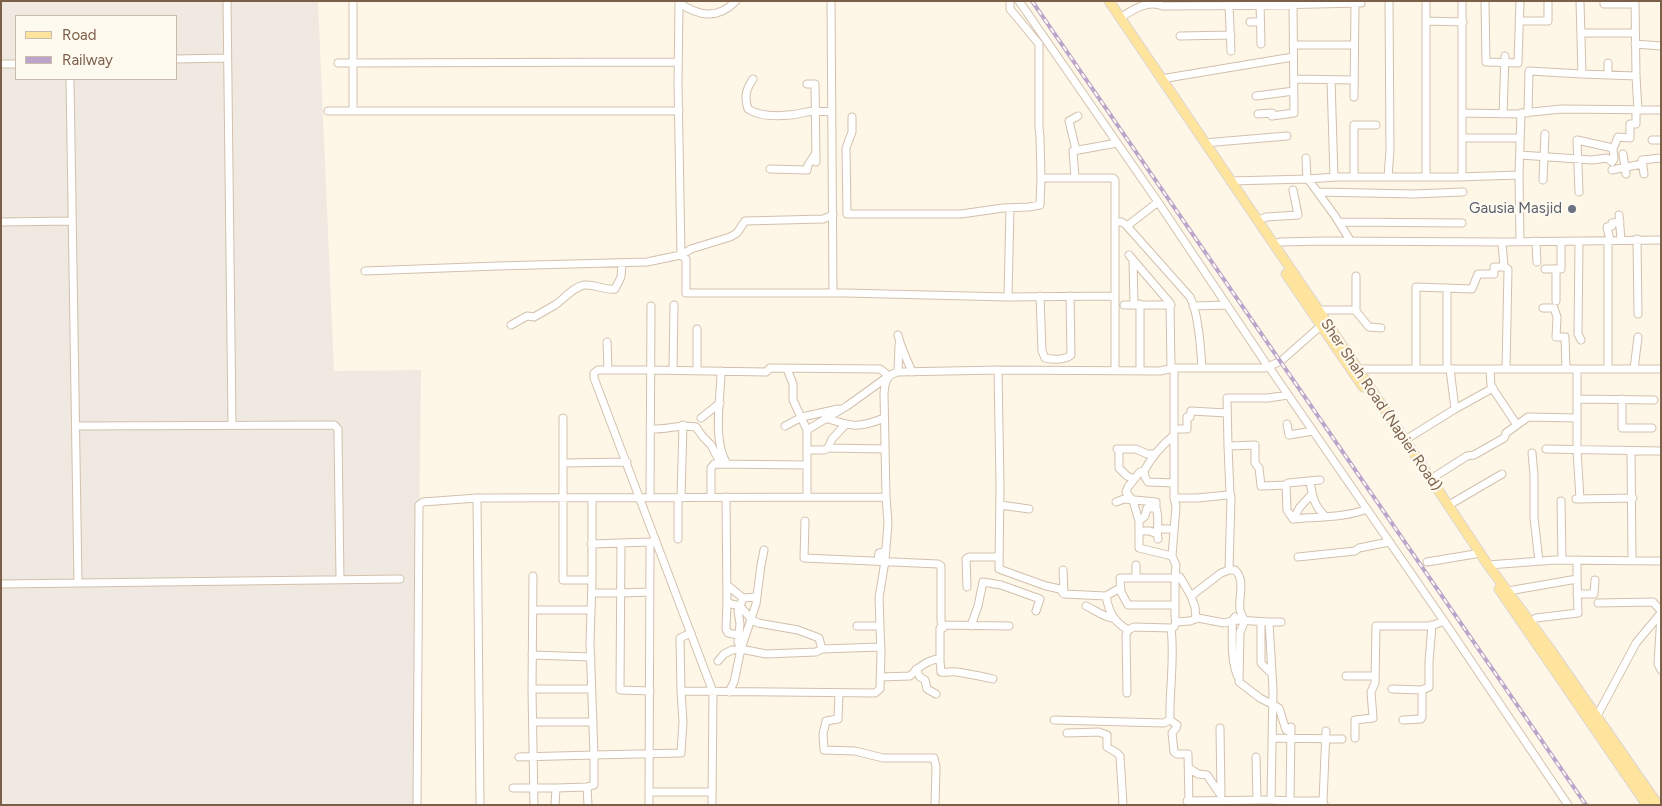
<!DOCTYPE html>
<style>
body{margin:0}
#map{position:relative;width:1662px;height:806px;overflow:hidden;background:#fef7e8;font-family:Figtree,sans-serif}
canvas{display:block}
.frame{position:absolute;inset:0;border:2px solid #7b5f49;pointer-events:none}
.legend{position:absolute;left:15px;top:15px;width:162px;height:65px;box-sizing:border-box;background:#fffaf0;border:1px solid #cabcad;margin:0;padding:6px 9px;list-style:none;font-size:15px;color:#7b5f49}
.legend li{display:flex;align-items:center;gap:10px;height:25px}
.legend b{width:25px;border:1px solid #cabcad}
</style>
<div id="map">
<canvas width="1662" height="806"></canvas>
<div class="frame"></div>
<ul class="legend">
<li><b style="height:6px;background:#ffe49e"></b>Road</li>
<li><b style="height:6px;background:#bca4ca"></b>Railway</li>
</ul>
</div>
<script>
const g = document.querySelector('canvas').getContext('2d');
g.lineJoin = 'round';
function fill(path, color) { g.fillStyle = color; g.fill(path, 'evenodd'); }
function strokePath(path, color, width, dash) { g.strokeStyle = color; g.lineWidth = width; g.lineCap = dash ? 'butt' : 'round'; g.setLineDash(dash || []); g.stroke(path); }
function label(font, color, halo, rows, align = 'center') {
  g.font = font + ' Figtree,sans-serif'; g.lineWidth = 4.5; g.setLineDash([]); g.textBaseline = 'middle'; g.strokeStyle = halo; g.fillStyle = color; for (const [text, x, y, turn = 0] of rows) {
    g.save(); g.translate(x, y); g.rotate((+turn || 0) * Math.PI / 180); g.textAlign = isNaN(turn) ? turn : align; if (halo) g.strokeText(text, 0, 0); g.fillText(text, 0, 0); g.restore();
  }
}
fill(new Path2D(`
 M1,1H318L334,371L421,370L416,805H1ZM16,16H176V79H16Z`), '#efe9e1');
const minor = new Path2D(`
 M227,1L232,425
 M679,1V3C699,16 717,20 736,1
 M831,1L833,293
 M1010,1V9L1039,44V128L1040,136L1041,178
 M1019,1L1158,202L1265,362
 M1462,1V138
 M1485,1L1486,62L1518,63L1520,1
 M1604,1V4H1635
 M1635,1L1636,76L1638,111
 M1260,2L1261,44
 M679,3L678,84L681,255L686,259V293H846L1008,297L1115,296
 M1229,5L1231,51
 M1120,18C1134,9 1147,0 1163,6C1229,6 1295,5 1361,3V1
 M1426,21V1
 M1520,21H1548V1
 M1250,22H1260
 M1581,33H1635
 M1180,36L1231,35
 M1635,44L1661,46
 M1293,45H1354
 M176,59L227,58
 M338,63L678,62
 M1608,63V75
 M1,64H16
 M1582,74L1636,76
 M70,79L78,583
 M753,79C746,89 744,97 748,109C763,119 791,116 807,112C815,110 824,112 832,112
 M1161,79L1293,57
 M1294,79L1354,80
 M1331,80L1334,177
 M807,84H815L816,162
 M1256,96L1294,91
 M1354,97L1355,3
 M328,111H679
 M353,111V1
 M1462,113L1521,114
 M1528,113L1529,71L1582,74L1580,1
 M1258,114L1272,113V116L1294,113L1293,2
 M1503,114L1505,56
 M852,117V132L846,148L847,214H961L1003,208L1029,207L1040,205L1041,178H1113L1115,180V371
 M1652,140H1661
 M1204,143L1287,136
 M1076,150L1069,121L1078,116
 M1623,154L1626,174
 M1520,155L1592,160L1607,158L1612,162L1614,159L1613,149L1618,137L1630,138V124H1636V110
 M1306,158L1307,179L1337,177H1458L1519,175L1520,242
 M770,169L807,170L808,165L816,153
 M1612,170L1642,164
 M1644,174L1642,160L1661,158
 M1519,175L1521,113L1562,109L1661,110
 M1462,176V138H1520
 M1354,177V125H1376
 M1388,177L1390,150L1389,1
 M1426,177V21L1463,22
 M1075,178L1073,151L1117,143
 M1543,180L1545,134
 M1230,181L1308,179L1335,216L1350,240
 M1318,192L1414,194L1463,192
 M1579,192L1577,140L1613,148
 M1619,215L1621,240
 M1257,221L1266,217L1298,215L1293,190
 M1,222L72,221
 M1115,222H1122L1126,225L1190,297C1198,311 1201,351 1202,368
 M1339,222L1462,223
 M1127,226L1158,202
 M1637,239L1638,314
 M1610,240L1607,227L1612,226V223L1620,222
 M1536,241L1537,262
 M1579,242L1578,334L1581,340
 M1273,244L1280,242L1324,241L1502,242
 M1129,255L1170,303L1171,369
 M1133,260L1134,304
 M1504,267L1508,269L1506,369
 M1545,269H1561V242
 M365,271L497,266L647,262L681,255L691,249L730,237L737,233L745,221L823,219L833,215
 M1040,296L1042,351L1045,358C1053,360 1065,360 1071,355L1070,296
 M1008,297L1010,208
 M1556,301V269
 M1124,305H1171
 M1193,306L1227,305
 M1543,308H1554L1557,317L1556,337H1565L1566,369
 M1319,310H1355L1369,327L1381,328
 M1356,311V276
 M511,325L527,316L534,317C541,313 548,309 555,305C564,299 573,287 584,285C595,284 606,291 615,289L621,277L622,264
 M898,335C901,349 907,359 912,372
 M607,342L608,370
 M1174,368V498H1197L1228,495L1230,493L1228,446L1255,445V463L1259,468L1261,486L1286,485
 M1416,368V287L1472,289L1478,274H1494V267H1504L1502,242L1661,240
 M787,369L793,384V400L807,430V450H824L828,448L884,449
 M1357,369H1661
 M1447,369V288
 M1577,369V450L1580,499
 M1608,369V240
 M1634,369L1638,337
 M673,370L674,305
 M697,370V329
 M998,370L1000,484L999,569L1046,586L1060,589L1064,594L1106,596L1120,588
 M1271,370L1444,621
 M721,371C721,398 712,440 727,464
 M1140,371V304
 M898,372L899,345
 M1577,399L1654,400
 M1622,399V428H1652
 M1455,409L1493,388
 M701,418L720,403
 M825,418C850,426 858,429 884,418
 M1287,424L1289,435L1313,431
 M1517,425L1528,417L1577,418
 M76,426L334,425L338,429V435L340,579
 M785,426L802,417L838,409
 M650,429C666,430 680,424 696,427L703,437L711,445L721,464
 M1174,429H1187V417H1190L1191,411L1227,413
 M807,430L847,406L886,378
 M1405,440L1455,409L1450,369
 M1228,446L1227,398H1268L1288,395
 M828,448L832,439L846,424
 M1117,449H1136L1147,454H1155
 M1119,449V468L1127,476L1134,479
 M1546,449L1661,451
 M807,450V496
 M1631,452L1632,561
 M1532,453L1534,475V518L1539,561
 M564,463L627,462
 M1144,471C1151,458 1161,446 1173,436
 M1431,479L1467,456L1474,455L1504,438L1506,433L1517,425L1491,386L1490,369
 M1310,481C1312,495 1314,506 1325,516
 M1230,493L1231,497L1229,570H1235C1246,580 1238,598 1240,610C1241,614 1243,618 1245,621L1240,632L1239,682L1260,698L1279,708L1286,730L1291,732
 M711,497V468L714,464L807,465
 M726,497L727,603L740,606L752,620L758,623L798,630L819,638L822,649
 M477,498L480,805
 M592,498V580
 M650,498L651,306
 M678,498V539
 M681,498L683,425
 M1576,499L1633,498
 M1561,501L1562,560
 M1116,502L1124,499L1156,502V508H1147L1145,516L1139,521V548L1172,556L1176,565L1175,577
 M1000,505L1029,509
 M1449,505L1502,474
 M1156,508C1160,518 1156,528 1158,539
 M1293,519C1313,517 1351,517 1366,509
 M1293,519L1287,510L1286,485L1288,483L1320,480
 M1293,519L1300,507L1312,494
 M805,521L804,558L938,564L941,566V621L943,628H940V661
 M1139,521L1133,501L1126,492L1128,487L1140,472L1144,471L1145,477L1148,482L1174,483
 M1158,529H1174
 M1139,531H1150L1157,534
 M621,543L620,690L650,691
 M591,544L650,542
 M1172,556L1176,506L1174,498
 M1298,557L1355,551L1359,548L1389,542
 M878,560L879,553L886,551
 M1427,562L1475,554
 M1136,565V578
 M1488,565L1555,560L1661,561
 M1063,570L1064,594
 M533,576L532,690L534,805
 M1175,578H1120L1121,592L1128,605H1175
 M1,584L400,579
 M727,585L743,598L757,597
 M967,587L966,559L969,557H995L999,555
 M1508,591L1577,579V560
 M592,593H620
 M621,593L650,592
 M1577,594H1594L1595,580
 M1106,596C1109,612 1113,621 1128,630
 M727,602L726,629L728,633L738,635
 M1598,603L1653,602L1661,611
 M1086,606C1095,610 1102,616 1112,618
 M533,610H591
 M1661,614L1658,664L1661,670
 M1235,617L1232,621C1233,639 1230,659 1238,677
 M1196,619L1195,607L1191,596L1221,573L1229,570
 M1176,622L1175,617V577H1180L1191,596
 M1261,622V663L1272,674
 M1531,623L1536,618L1578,613L1577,579
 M943,625L1009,626
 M857,626H879
 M971,626L978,606L983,582L1001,585L1040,599L1036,611
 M1171,628C1175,659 1169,690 1170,720L1177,725L1176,728L1172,733L1174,752L1177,754H1188L1189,805
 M741,649L738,642L740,624L738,611L743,598
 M532,655L591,657
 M718,661L724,654L732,650L741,649L766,654L816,652L822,649L880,647
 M916,669L920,677L925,680L927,689L936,694
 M1346,676H1375
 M880,677L910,676C917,668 928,660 938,659L940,661L941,672C946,673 952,671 957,672C969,674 981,676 993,679
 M532,689H591
 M1392,689L1422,690
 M681,691L680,638L691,633
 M729,692L734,682L741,649L756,604L761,565L764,550
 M839,693L838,719L826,721L823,734L824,750L855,751L883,758H934L936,767L935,805
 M1127,693L1126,635L1128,630L1134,627L1171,628L1174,627L1176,622L1190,621L1198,618L1224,623L1236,620L1269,622
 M1594,717L1597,716L1636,643L1661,613
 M1054,720L1164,723L1170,720
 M1403,720L1421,719L1422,717V690L1429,687V662L1432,625
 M533,722H593
 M1220,728L1221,795
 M1067,733L1099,732L1107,735V747L1117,753L1120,756L1123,805
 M1272,738L1342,739
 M1355,738V720L1373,718L1371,692L1375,683L1376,626H1431L1444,621L1568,805
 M519,757L594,755L590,642L592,580H563V418
 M1256,757L1257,800
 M1189,768L1198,774L1207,775L1220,794
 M513,788H556
 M649,792H712
 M1268,800L1299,801
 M1271,800L1273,690L1269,622H1281
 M1290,800L1291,727
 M1187,801L1265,800
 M1323,801L1326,731
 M1299,804V801H1323L1324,804
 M417,805L419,505L423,502L477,498L886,497
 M555,805L556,788L587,787
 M588,805L587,787L594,785V755L681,753L683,722L681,691L875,693L880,689L881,654L879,598L885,561L888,523L886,497L884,393C885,382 886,375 898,372L998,370L1160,371L1174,368H1265L1281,361L1324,323
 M649,805L650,542L656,541
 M712,805L713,692L594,378V373L598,370H650L766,372L770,368L880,369L889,376`);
const major = new Path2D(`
 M1109,1L1326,321L1488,565L1550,649L1658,805
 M1286,274L1363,387
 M1499,589L1647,805`);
strokePath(minor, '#d2c0ac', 9);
strokePath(major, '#ddd5d0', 11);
strokePath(minor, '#fff', 7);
strokePath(major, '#ffe49e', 9);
const rail = new Path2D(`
 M1032,1L1586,805`);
strokePath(rail, '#bca4ca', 4);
strokePath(rail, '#fffaf0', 2, [5.5]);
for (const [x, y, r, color] of [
 [1572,209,5,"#6b7280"]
]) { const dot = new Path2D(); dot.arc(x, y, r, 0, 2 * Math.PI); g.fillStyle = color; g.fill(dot); strokePath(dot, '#fffaf0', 2); }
label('15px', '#5b616d', '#fffaf0', [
 ["Gausia Masjid",1562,209]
], 'right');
label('15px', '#7b5f49', '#fffaf0', [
 ["Sher Shah Road (Napier Road)",1381,405,56]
]);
</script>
